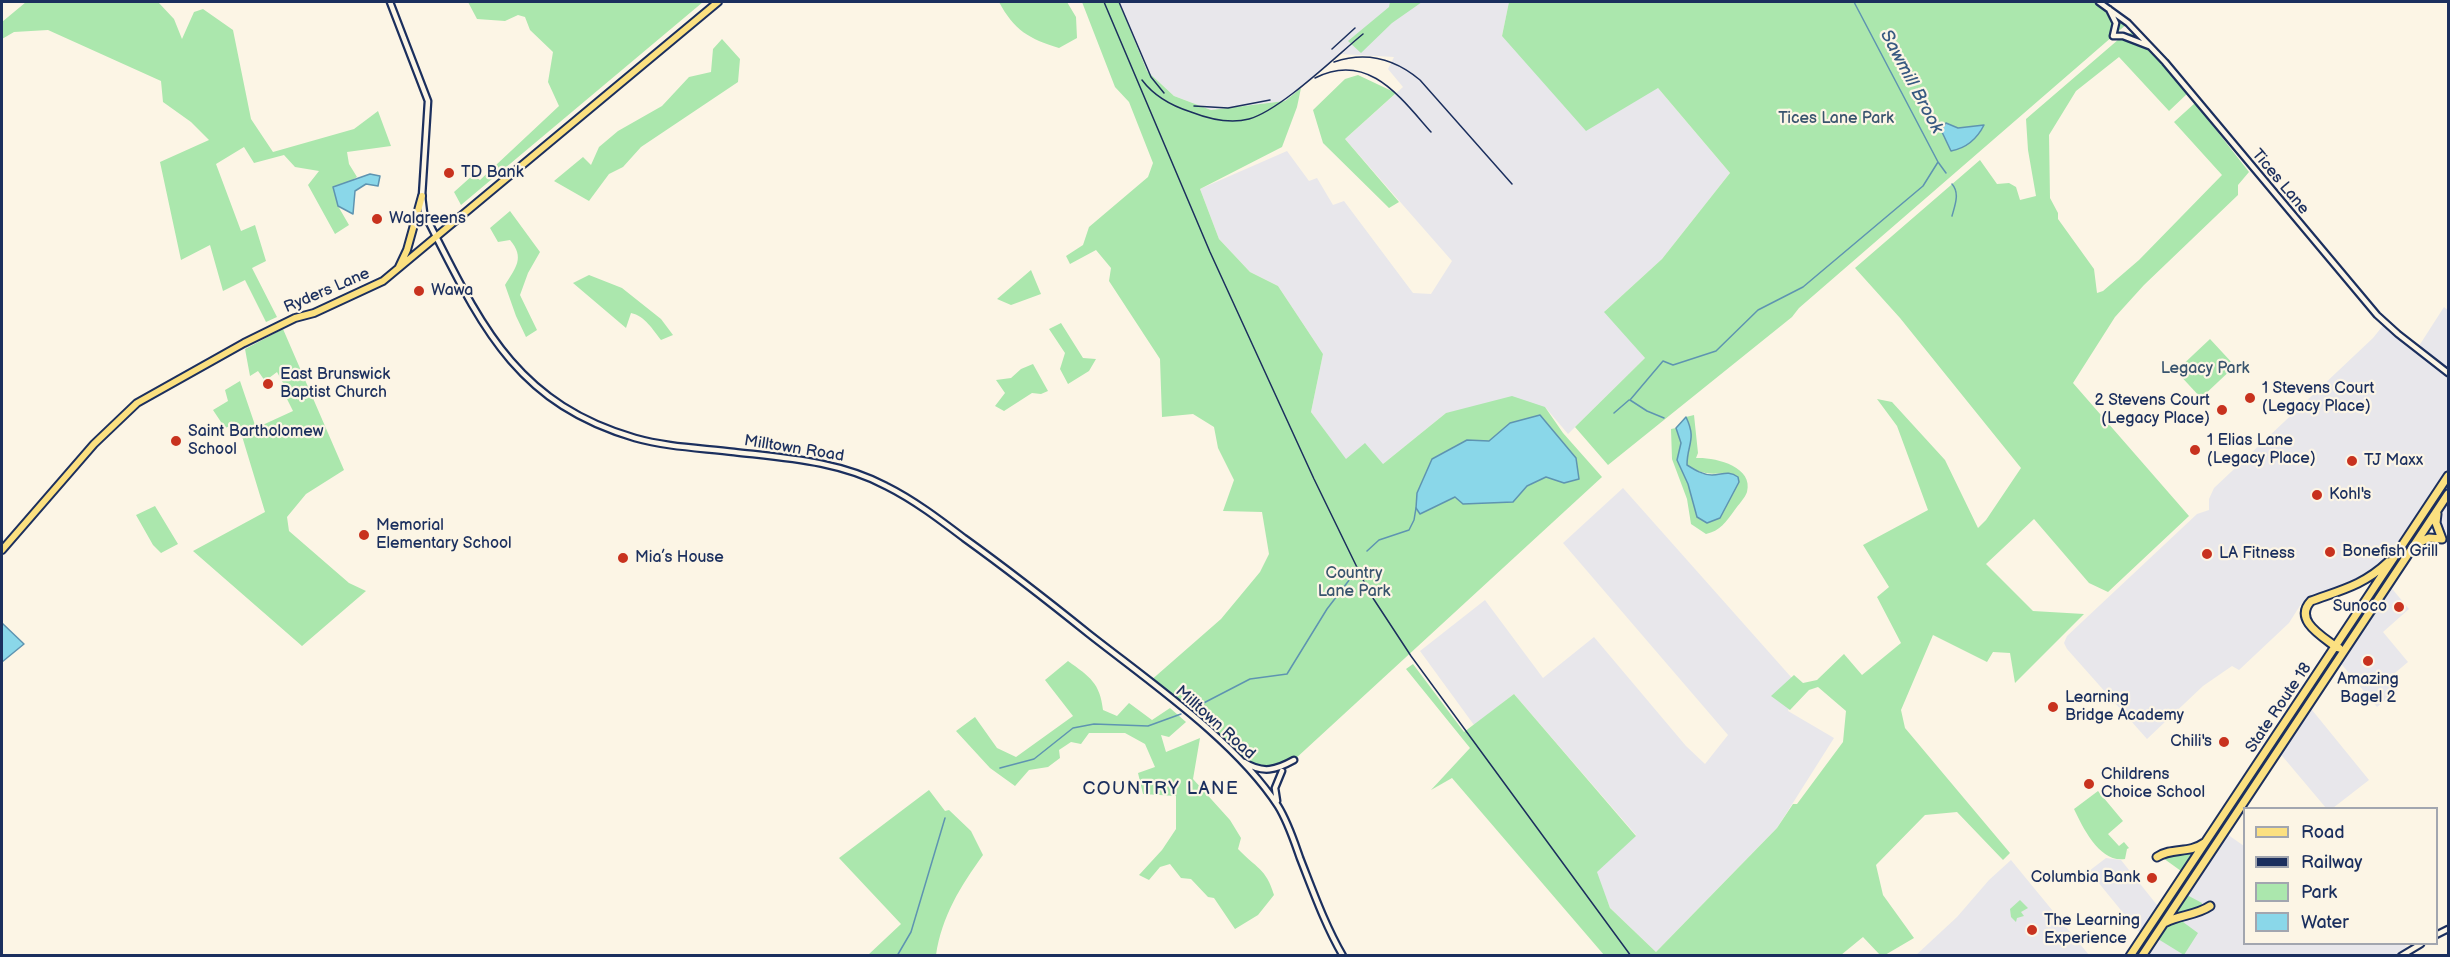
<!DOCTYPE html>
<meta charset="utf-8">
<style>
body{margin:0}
#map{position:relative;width:2450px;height:957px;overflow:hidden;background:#fcf5e5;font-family:"Balsamiq Sans",sans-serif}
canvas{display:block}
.frame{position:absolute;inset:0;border:3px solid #1b2f5e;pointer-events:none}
.legend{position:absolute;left:2243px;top:807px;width:195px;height:138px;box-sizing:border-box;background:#fcf5e5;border:2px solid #a2a6af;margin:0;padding:8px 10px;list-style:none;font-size:18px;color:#1b2f5e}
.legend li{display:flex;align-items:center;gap:12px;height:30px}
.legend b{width:30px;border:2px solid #a2a6af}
</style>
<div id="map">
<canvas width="2450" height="957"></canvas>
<div class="frame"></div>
<ul class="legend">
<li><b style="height:8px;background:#fbe080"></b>Road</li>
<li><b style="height:8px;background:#1b2f5e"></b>Railway</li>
<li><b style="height:16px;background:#abe7ad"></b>Park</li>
<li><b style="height:16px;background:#8ad7e9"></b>Water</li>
</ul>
</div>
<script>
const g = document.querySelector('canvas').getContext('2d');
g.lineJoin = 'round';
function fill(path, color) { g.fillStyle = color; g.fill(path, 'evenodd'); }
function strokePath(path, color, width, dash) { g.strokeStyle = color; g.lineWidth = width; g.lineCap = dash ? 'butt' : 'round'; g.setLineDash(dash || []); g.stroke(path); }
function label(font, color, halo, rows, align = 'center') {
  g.font = font + ' "Balsamiq Sans",sans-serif'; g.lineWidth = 4.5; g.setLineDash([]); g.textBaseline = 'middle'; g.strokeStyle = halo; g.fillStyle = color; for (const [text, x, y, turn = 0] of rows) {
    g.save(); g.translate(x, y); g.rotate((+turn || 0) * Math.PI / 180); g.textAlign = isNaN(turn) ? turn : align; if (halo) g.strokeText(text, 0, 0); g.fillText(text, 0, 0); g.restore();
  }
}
fill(new Path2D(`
 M1119,2H1509L1502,36L1658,88L1730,173L1662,259L1605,311L1645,358L1568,434L1545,407L1446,413L1383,464L1346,460L1311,412L1323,354L1278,286L1250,272L1219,239L1200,189L1287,151L1309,181L1317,178L1333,205L1344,201L1413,293L1431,294L1452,261L1345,139L1403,87L1388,69L1394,57L1340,54L1285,101L1211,110L1174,96L1147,71Z
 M2444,307L2448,310V476L2398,552L2360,584L2301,604L2289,623L2239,670L2232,666L2203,686L2147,739L2067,649L2064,643L2067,636L2197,514L2209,510V499L2214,488L2373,338L2385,323L2417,349Z
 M1623,488L1799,686L1788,711L1834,738L1777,828L1656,952L1610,908L1596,872L1636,835L1514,694L1474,725L1420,651L1485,600L1543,678L1594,637L1686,746L1705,764L1728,735L1563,543Z
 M2448,494V547L2442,539L2437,517Z
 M2389,585L2409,609L2383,632L2408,662L2389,678L2398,689L2377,707L2338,660Z
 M2308,705L2369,780L2333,808H2326L2278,751Z
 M2224,832L2244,846V944H2404L2410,950L2401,956H2142Z
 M2106,858L2121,860L2161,910L2144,936L2137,930L2089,871Z
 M2011,860L2089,955L1915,956L1957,917L1989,880Z`), '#e8e7eb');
fill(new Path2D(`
 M26,2H158L174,19L182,39L194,12L203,9L233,30L251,119L273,152L354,129L378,111L391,146L347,152L349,164L357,177L346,184L333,187L338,206L349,225L335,234L308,185L319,171L295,167L284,155L254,163L244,147L216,164L241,231L255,225L266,261L252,268L277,317L266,322L245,280L223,291L210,245L181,260L160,162L209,140L191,122L163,102L161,81L48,30L14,32L2,39V22Z
 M468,2H703L461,205L454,192L473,175L480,180L559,106L548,82L553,52L530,30L525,17L518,15L505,21L477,19Z
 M999,2H1067L1076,17L1077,38L1059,48C1029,39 1014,30 999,2Z
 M1082,2H1119L1147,71L1174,96L1211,110L1285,101L1301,88L1297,107L1282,147L1200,189L1219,239L1250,272L1278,286L1323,354L1311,412L1346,459L1365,443L1383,464L1446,413L1512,396L1545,407L1563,433L1602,477L1294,760L1266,771L1240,759L1149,682L1221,619L1260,572L1269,554L1262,512L1223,511L1234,480L1218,448L1214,427L1193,414L1162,417L1160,359L1109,281L1111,268L1096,250L1070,264L1066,256L1083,245L1089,227L1148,177L1153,163L1129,102L1115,87Z
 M1390,2H1422L1392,23L1361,53L1348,41L1389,7Z
 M1509,2H2095L2104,4L2128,23L1799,308L1792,317L1608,465L1575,427L1645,358L1604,312L1662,259L1730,173L1658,88L1586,131L1502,36Z
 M2134,31L2188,93L2169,111L2119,57L2076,91L2049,135L2050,198L2058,213V219L2094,269L2097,293L2103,291L2139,260L2222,175L2174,122L2195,103L2249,172L2238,185V195L2144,285L2115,317L2073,383L2189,516L2108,592L2089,583L2034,519L1986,564L2033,611L2084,614L2015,683L2010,653L1993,652L1987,662L1933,635L1901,710L1905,728L2010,853L2003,860L1957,812L1925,815L1876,865L1883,895L1914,938L1885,955H1880L1863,937L1841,955H1604L1452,778L1431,790L1470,748L1406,669L1413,664L1464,732L1514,694L1636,836L1597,872L1610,908L1656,952L1777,828L1793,804H1797L1843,742L1846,711L1818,687L1809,690L1790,710L1771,696L1794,675L1803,683L1817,680L1844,654L1862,675L1901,643L1877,597L1889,587L1863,545L1928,510L1897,426L1877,399L1892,402L1945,460L1978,528L1986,520L2021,468L1900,318L1855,268L1980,160L1997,184L2009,183L2016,187L2020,200L2036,196L2028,150L2026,119L2119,39Z
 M722,39L740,59L738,82L641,147L623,167L609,174L589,201L554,181L583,157L591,165L599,147L618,131L662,106L689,77L711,72L713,49Z
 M1358,75L1396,93L1345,139L1399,202L1389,208L1323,143L1313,110L1345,79Z
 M510,211L540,252L528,273L520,295L537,330L526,337L516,316L505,285C516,267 525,258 510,240L498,242L490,228Z
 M1031,270L1041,294L1011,305L997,299Z
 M589,275L622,288L661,319L673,335L661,340C653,330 645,316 631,313L626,328L573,283Z
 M1061,323L1083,358L1096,359L1089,371L1068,384L1060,369L1065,353L1049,329Z
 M283,329L344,470L306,494L287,517L289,531L349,583L366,591L302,646L193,551L265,512L238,423L225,428L213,410L228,401L225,390L240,381L256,428L293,411L280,385L283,383L277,372L265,381L258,371L250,376L245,349Z
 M2210,339L2235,366L2201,398L2176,371Z
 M1033,364L1048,391L1041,394L1032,393L1004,411L995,406L1005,393L996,380L1011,378L1021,369Z
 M1694,415L1698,453L1696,458C1714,457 1754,466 1747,492C1745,498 1738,505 1734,511C1726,522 1720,531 1706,534L1691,524L1687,499L1672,459L1671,429L1676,428L1681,443L1677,460L1688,484L1697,517L1723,473C1709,475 1699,473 1687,465C1687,445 1696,439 1686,417Z
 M155,506L178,544L161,553L153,545L136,515Z
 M1068,661C1090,677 1100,683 1103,710L1117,716L1129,703L1152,720L1170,708L1186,722L1169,737L1161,735L1166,752L1200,738L1193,779L1230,820L1241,838L1238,849C1256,868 1266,868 1274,895L1258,915L1235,929L1214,898L1208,897L1191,879L1181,878L1170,864L1160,867L1149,880L1139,875L1162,850L1176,829V796L1143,794L1138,773L1155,767L1145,744L1125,733H1089L1081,744L1071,742L1059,750L1060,758L1048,767L1029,770L1015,786L990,768L956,731L975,717L997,748L1016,757L1073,716L1045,680Z
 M929,790L945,811L949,810L971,831L983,855C960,887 942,916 936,955H868L901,924L839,858Z
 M2098,791L2123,821L2108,834L2119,846L2124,842L2129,848L2127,849L2125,859C2100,863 2083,828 2074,809Z
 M2172,852L2192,853L2181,871L2163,858Z
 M2187,895L2202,903L2201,908L2176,913Z
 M2020,900L2028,908L2021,912L2024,916L2017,918L2016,922L2011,917L2010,909Z
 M2186,918L2183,922L2198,933L2184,955L2158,939L2171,922Z`), '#abe7ad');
const water = new Path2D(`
 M1946,123L1958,128L1984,125C1977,139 1967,148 1951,151L1941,130Z
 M370,174L380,176L378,186L366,184L355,191L353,214L338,206L333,187Z
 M1540,415L1576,458L1579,479L1564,483L1546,477L1527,486L1513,502L1463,504L1455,497L1420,514L1416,508L1417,493L1432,459L1467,440L1489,441L1510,423Z
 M1686,417C1697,440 1687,444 1687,465C1695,470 1703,475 1712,475C1722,475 1728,470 1738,477L1739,482L1720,518L1707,523L1697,517L1688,484L1677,460L1681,443L1676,428Z
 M2,623L24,644L2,662Z`);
fill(water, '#8ad7e9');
strokePath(water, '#5e94b1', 1.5);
strokePath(new Path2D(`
 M1854,2L1938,162L1946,173
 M1952,216C1955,205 1960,193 1952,184
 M1614,413L1629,400
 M1664,418L1647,411L1630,400L1663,361L1673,365L1716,351L1758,310L1803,287L1923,186L1938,162
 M1367,551L1379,540L1409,530L1414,520L1416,508
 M1192,709L1250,679L1287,674L1327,609L1350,579
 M1000,768L1034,759L1073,728L1094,724L1148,726L1181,714
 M897,956L911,932L945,818`), '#5e94b1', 1.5);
const minor = new Path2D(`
 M390,2L428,101L422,196L424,213C478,318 511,402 635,438C667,447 701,448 734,452C786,458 839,461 886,486C914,500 939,519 964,538C1007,569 1048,601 1089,634C1150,682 1236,741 1278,806C1288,822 1294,841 1300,858C1313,891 1325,925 1343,956
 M2099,2L2128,23L2165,62L2377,315L2398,334L2448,373
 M2109,9L2116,23L2113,36H2123L2149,46
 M1244,762C1263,774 1276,770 1294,760
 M1277,801L1275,788L1282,771
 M2436,935L2448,929
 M2401,956L2421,944`);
const major = new Path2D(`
 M399,267L407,250L422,196
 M2,550L94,444L137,403L244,343L295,318L314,313L383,281L718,2`);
const highway = new Path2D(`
 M2418,543L2429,538L2442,539L2436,523L2437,514
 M2339,648L2336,647C2322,636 2293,620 2311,601C2341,590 2364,585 2388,562
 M2157,857C2172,847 2189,854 2204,843
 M2166,922C2180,915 2197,915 2210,906
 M2130,956L2448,476
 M2142,956L2448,494`);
strokePath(minor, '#1b2f5e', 9);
strokePath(major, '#1b2f5e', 10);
strokePath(highway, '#1b2f5e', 11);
strokePath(minor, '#fcf5e5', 4.5);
strokePath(major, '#fbe080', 6);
strokePath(highway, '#fbe080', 7);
strokePath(new Path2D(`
 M1104,2L1210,252L1314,479L1369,592L1411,656L1631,956
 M1119,2L1151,77L1164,93
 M1332,49L1355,28
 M1334,62C1366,51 1395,59 1420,80L1512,184
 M1315,78C1368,51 1400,97 1431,132
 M1142,80C1154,96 1172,106 1191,112C1209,119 1230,124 1249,119C1281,110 1336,56 1363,34
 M1194,106L1228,108L1270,100`), '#1b2f5e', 1.5);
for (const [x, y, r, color] of [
 [449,173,6,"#c8321e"],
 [377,219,6,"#c8321e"],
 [419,291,6,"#c8321e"],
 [268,384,6,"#c8321e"],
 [2250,398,6,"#c8321e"],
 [2222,410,6,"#c8321e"],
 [176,441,6,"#c8321e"],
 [2195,450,6,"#c8321e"],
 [2352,461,6,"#c8321e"],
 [2317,495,6,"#c8321e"],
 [364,535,6,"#c8321e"],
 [2330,552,6,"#c8321e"],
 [2207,554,6,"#c8321e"],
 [623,558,6,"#c8321e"],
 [2399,607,6,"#c8321e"],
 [2368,661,6,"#c8321e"],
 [2053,707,6,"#c8321e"],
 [2224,742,6,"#c8321e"],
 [2089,784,6,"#c8321e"],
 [2152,878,6,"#c8321e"],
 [2032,930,6,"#c8321e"]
]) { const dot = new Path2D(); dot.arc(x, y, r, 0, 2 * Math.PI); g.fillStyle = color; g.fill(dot); strokePath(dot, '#fcf5e5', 2); }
label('16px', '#38546e', '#fcf5e5', [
 ["Tices Lane Park",1836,119],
 ["Legacy Park",2205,369],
 ["Country",1354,574],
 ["Lane Park",1354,592]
]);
label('16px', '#1b2f5e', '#fcf5e5', [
 ["TD Bank",461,173],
 ["Walgreens",389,219],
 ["Wawa",431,291],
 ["East Brunswick",280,375],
 ["Baptist Church",280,393],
 ["1 Stevens Court",2262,389],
 ["(Legacy Place)",2262,407],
 ["2 Stevens Court",2210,401,"right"],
 ["(Legacy Place)",2210,419,"right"],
 ["Saint Bartholomew",188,432],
 ["School",188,450],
 ["1 Elias Lane",2207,441],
 ["(Legacy Place)",2207,459],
 ["TJ Maxx",2364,461],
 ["Kohl's",2329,495],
 ["Memorial",376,526],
 ["Elementary School",376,544],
 ["Bonefish Grill",2342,552],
 ["LA Fitness",2219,554],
 ["Mia’s House",635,558],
 ["Sunoco",2387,607,"right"],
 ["Amazing",2368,680,"center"],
 ["Bagel 2",2368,698,"center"],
 ["Learning",2065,698],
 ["Bridge Academy",2065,716],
 ["Chili's",2212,742,"right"],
 ["Childrens",2101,775],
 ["Choice School",2101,793],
 ["Columbia Bank",2140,878,"right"],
 ["The Learning",2044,921],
 ["Experience",2044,939]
], 'left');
label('16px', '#1b2f5e', '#fcf5e5', [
 ["Tices Lane",2280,182,50],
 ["Ryders Lane",327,291,-23],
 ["Milltown Road",794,449,9],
 ["State Route 18",2279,708,-56],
 ["Milltown Road",1215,723,42]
]);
label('italic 18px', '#375981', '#fcf5e5', [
 ["Sawmill Brook",1911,82,62]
]);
g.letterSpacing = '1.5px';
label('18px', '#1b2f5e', '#fcf5e5', [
 ["COUNTRY LANE",1161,789]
]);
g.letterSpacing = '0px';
</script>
